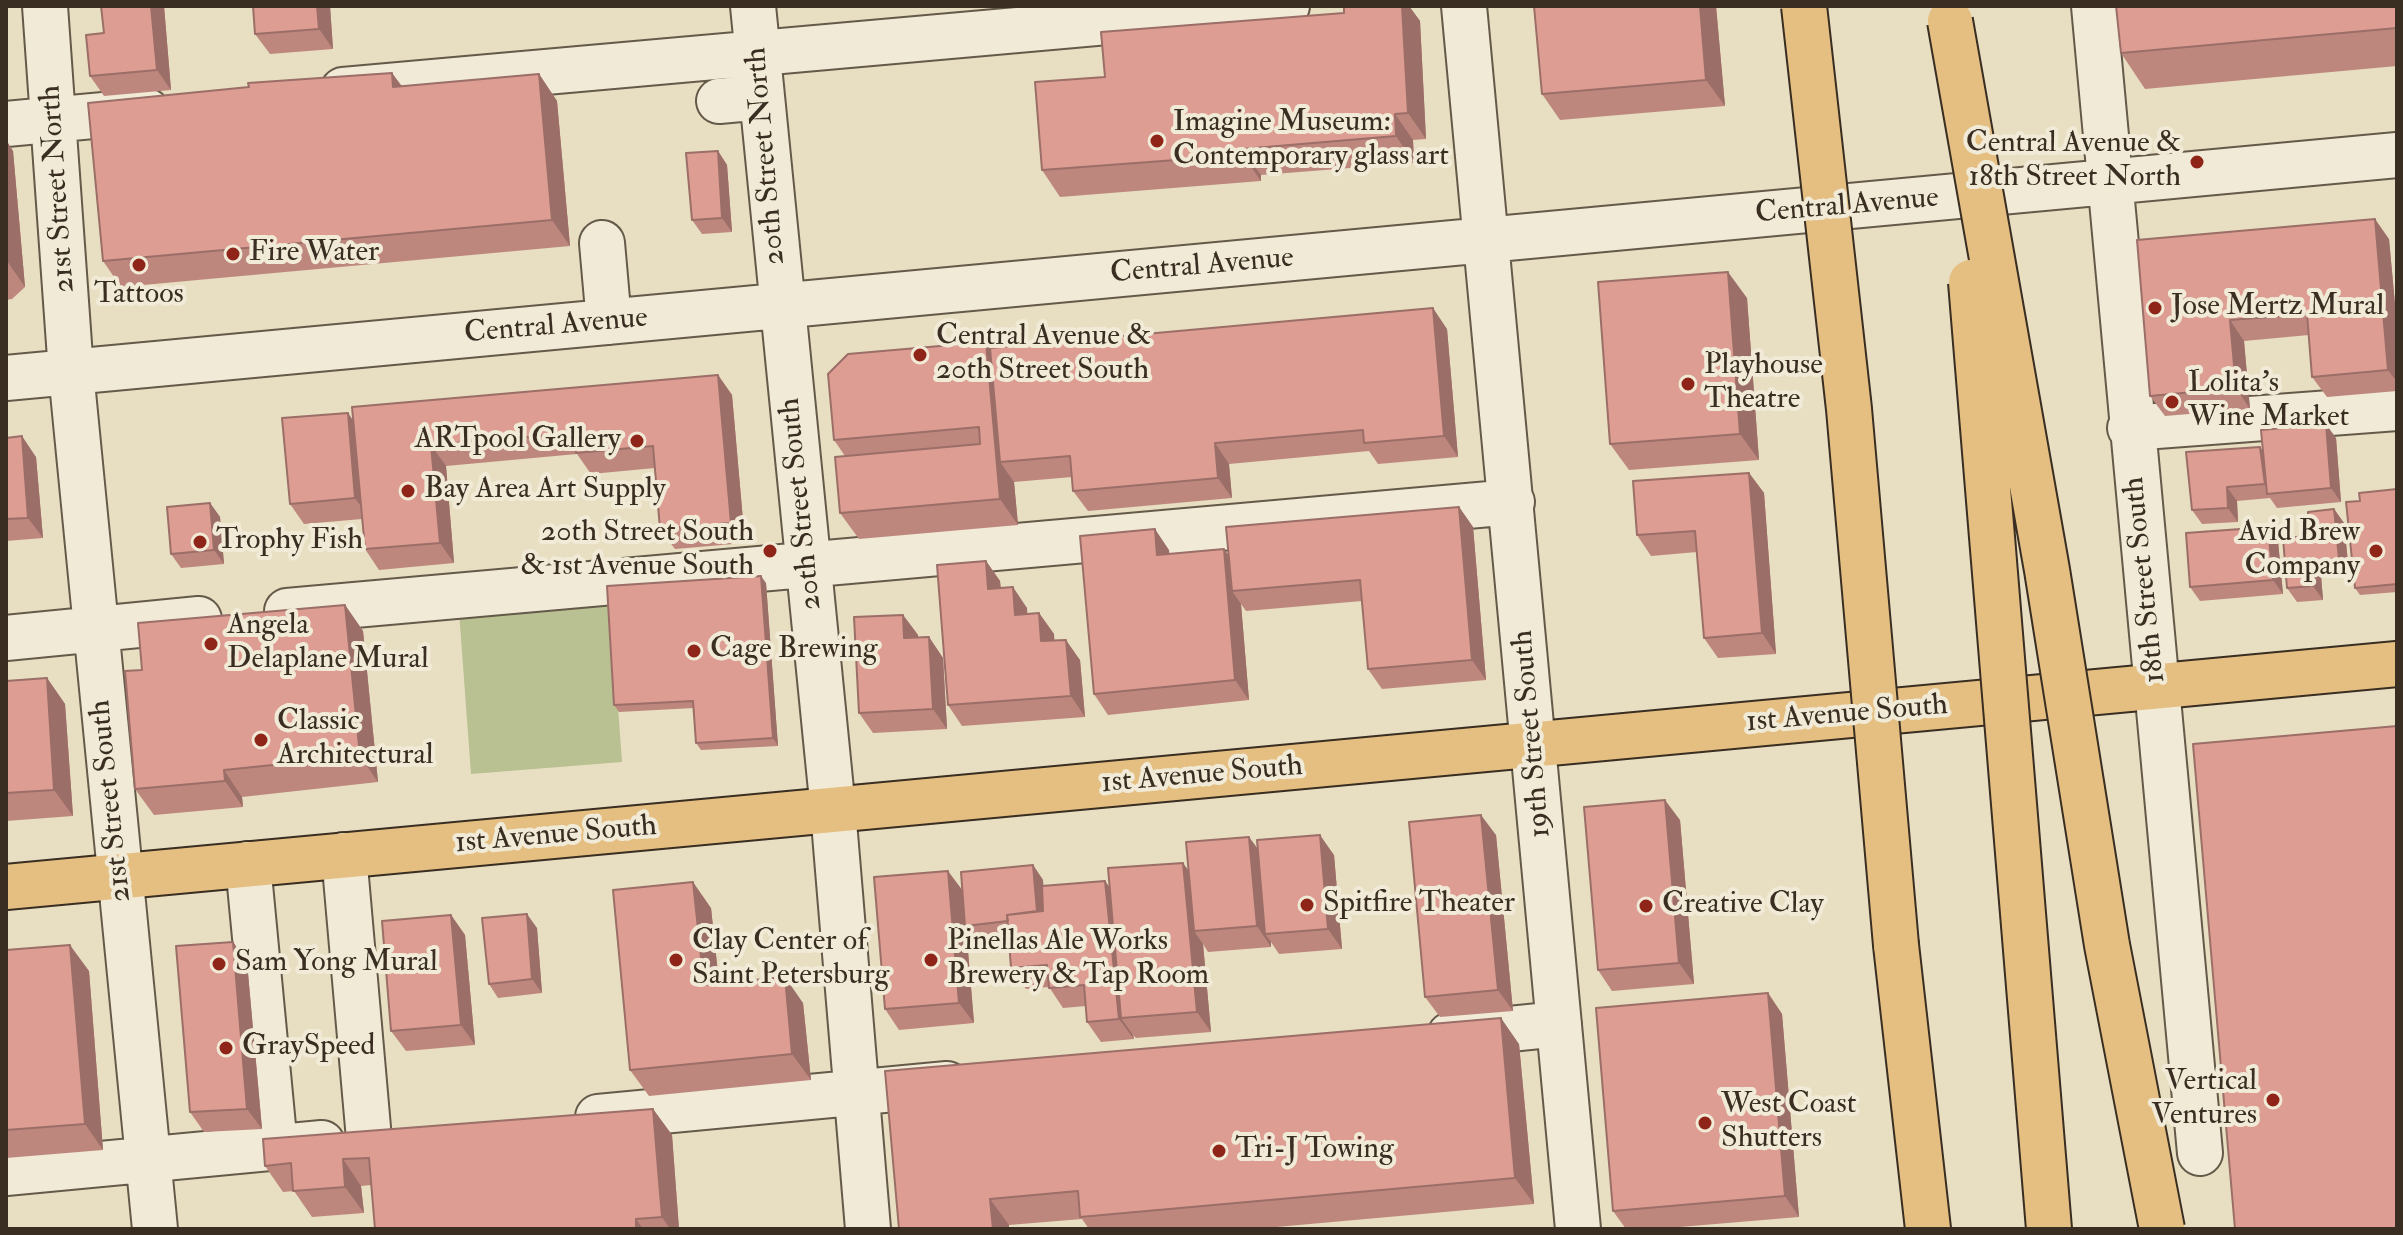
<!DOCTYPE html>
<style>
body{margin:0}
#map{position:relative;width:2403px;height:1235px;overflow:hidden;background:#e8dec2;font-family:"IM FELL Double Pica",serif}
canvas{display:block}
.frame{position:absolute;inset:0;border:8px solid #392e21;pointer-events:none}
</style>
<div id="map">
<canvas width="2403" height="1235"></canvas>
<div class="frame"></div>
</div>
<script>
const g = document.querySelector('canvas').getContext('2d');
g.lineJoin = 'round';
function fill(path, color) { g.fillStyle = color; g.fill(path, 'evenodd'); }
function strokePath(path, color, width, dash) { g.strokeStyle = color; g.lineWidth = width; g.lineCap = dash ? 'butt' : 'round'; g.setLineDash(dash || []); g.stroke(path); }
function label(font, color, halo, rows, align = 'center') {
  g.font = font + ' "IM FELL Double Pica",serif'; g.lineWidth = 8; g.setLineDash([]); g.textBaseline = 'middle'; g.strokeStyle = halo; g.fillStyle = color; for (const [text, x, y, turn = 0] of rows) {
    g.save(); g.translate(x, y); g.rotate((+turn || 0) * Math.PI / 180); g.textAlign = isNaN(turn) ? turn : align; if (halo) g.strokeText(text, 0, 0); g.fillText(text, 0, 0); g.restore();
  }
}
fill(new Path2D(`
 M610,599L622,762L471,774L459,611Z`), '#b9c091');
const minor = new Path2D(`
 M45,6L71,372L155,1229
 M753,6L833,810L868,1229
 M1464,6L1578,1229
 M2094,6L2200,1153
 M343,90L1287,6
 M719,101L762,97
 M6,124L147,111
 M602,243L609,322
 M6,378L2397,155
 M2130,428L2397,408
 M287,611L1512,502
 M6,638L199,619
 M344,855L369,1139
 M248,864L275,1147
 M1450,1035L1559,1024
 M598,1117L947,1084
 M6,1173L322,1143`);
const major = new Path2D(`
 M6,887L2397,664`);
const highway = new Path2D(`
 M1896,945L1928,1229`);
strokePath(minor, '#655a49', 48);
strokePath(major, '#392e21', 48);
strokePath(highway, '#392e21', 48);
strokePath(minor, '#f0ead7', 44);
strokePath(major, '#e4bf81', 44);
strokePath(highway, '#e4bf81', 44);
const highwayBridge = new Path2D(`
 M1804,6L1849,409L1896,945
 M1950,21L2047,570L2107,945L2162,1229
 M1971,282L2049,1229`);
strokePath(highwayBridge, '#392e21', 48, []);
strokePath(highwayBridge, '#e4bf81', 44);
fill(new Path2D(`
 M164,6L171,90L104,96L90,76L104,33Z
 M330,6L333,49L270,54L255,34Z
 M1344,6H1409L1420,21L1426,139L1413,140L1414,163L1261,175V181L1060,197L1042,170L1105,77L1344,13Z
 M1534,6H1716L1725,106L1560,120L1542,94Z
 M2397,6V66L2145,89L2121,53Z
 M392,73L402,86L539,74L557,101L570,246L121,287L103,261L249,87Z
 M6,140L13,151L25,287L12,299L6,300Z
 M718,151L727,165L732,232L702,234L692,220Z
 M2389,239L2397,326V391L2327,397L2312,377L2309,335L2244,341L2250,409L2165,416L2150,396L2137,240Z
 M1747,298L1759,460L1629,470L1610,444Z
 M1447,329L1458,457L1378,464L1369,451L1229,464L1232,498L1088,511L1073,491L1072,477L1014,482L1018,525L859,539L840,513L845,456L834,440L986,342L990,348Z
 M718,375L732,395L745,543L675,549L660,529L655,468L591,474L577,454L446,466L454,563L379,570L365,549L362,519L304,524L290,504L354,421Z
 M6,438L36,457L43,538L6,541Z
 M2336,438L2341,502L2277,508L2270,498L2237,501L2238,522L2202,524L2192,510L2263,452Z
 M1749,473L1764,493L1776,654L1718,658L1704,638L1697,552L1651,556L1637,535Z
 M2397,489V592L2360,595L2355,588L2360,501Z
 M210,503L220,517L224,564L181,568L171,554Z
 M1459,507L1473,527L1486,680L1382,689L1368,669L1362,601L1246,611L1241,604L1249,700L1108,715L1094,694L1169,550V554L1228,555Z
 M2334,509L2344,523L2349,573L2321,575L2323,600L2297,602L2287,588Z
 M2268,527L2278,541L2283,594L2200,601L2190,587Z
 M986,561L1000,581L1001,588L1027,608V614L1039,613L1054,634V641L1080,660L1085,717L962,726L948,705Z
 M766,583L778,746L701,750L696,743L694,708L619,712L614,705Z
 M345,605L363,631L378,782L242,797L243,807L154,815L135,789L142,670Z
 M903,615L918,635V638L929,637L943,658L947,729L873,733L859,713Z
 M47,678L65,704L73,816L6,821V681Z
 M1680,820L1694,984L1612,991L1598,970Z
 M1496,835L1513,1011L1440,1017L1425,997Z
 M1258,849L1334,855L1342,949L1279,954L1271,942V947L1208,952L1203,944L1211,1032L1136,1038L1133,1035L1134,1039L1101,1042L1087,1022L1086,1006L1063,1008L1049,987L1026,989L1011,968L1009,936L975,940L966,926L974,1023L899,1030L885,1009L962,891L1033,865L1043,880V886L1109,887L1189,870Z
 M711,908L719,983L803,1003L811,1080L649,1096L630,1070Z
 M451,915L465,935L475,1045L406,1051L391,1031Z
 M537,928L542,993L498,998L489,984Z
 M233,942L247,962L262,1129L204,1132L190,1112Z
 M6,950L89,971L103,1150L6,1158Z
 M1768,993L1782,1014L1799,1217L1656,1229H1626L1613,1211Z
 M1519,1044L1534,1204L1254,1229H1089L1082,1219L1009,1225V1229H899L885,1071Z
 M653,1109L672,1135L679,1229H375L371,1185L361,1186L364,1213L312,1217L294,1191L283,1192L265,1166Z`), '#be877e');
fill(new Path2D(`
 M151,6H164L171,90L157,70Z
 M317,6H330L333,49L319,29Z
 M1402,6H1409L1420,21L1426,139L1408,113Z
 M1700,6H1716L1725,106L1706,80Z
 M392,73L410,99L393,87Z
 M539,74L557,101L570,246L552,220Z
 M1395,114L1413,140L1414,163L1396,136Z
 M6,140L13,151L25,287L7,261Z
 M1242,149L1261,175V181L1243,155Z
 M718,151L727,165L732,232L722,218Z
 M2375,219L2389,239L2397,326V382L2388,370Z
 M1728,272L1747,298L1759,460L1740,434Z
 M1433,308L1447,329L1458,457L1444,436Z
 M2230,320L2244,341L2250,409L2236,388Z
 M986,342L1004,368L1000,462L1014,482L1018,525L1000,499Z
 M718,375L732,395L745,543L731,523Z
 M348,413L362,433L370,519L355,498Z
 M2326,424L2336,438L2341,502L2331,488Z
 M22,436L36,457L43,538L28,518Z
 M1215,443L1229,464L1232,498L1218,478Z
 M431,445L446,466L454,563L440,543Z
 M2260,447L2270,461L2272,494L2265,484Z
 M1749,473L1764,493L1776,654L1762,633Z
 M2227,487L2237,501L2238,522L2228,508Z
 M210,503L220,517L224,564L214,550Z
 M1459,507L1473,527L1486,680L1472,660Z
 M2334,509L2344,523L2349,573L2339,559Z
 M2268,527L2278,541L2283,594L2273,580Z
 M1155,529L1169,550L1171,576L1157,555Z
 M1224,549L1239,569L1232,591L1241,604L1249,700L1235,680Z
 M986,561L1000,581L1002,609L988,589Z
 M2312,561L2321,575L2323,600L2313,586Z
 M761,576L766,583L778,746L773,738Z
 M1013,587L1027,608L1029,636L1015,615Z
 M345,605L363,631L378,782L360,756Z
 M1039,613L1054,634L1056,662L1041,641Z
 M903,615L918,635L919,659L904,638Z
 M929,637L943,658L947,729L933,709Z
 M1066,640L1080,660L1085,717L1071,696Z
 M47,678L65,704L73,816L54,790Z
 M224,770L242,797L243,807L225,781Z
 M1665,800L1680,820L1694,984L1679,963Z
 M1481,815L1496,835L1513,1011L1498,990Z
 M1320,835L1334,855L1342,949L1328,929Z
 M1249,837L1264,857L1265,934L1271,942V947L1257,926Z
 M1183,863L1198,883L1194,931L1203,944L1211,1032L1197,1012Z
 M1033,865L1043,880L1047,931L1037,917Z
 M948,871L963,891L974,1023L959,1003Z
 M1105,881L1120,901L1121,1018L1133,1035L1134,1039L1119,1019Z
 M693,882L711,908L722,1011L704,985Z
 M527,914L537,928L542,993L532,979Z
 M451,915L465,935L475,1045L461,1025Z
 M233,942L247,962L262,1129L247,1109Z
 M70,945L89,971L103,1150L85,1124Z
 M785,977L803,1003L811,1080L792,1054Z
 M1768,993L1782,1014L1799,1217L1785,1196Z
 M1501,1018L1519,1044L1534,1204L1515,1178Z
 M653,1109L672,1135L679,1229H670L662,1217Z
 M343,1159L361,1186L364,1213L345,1187Z
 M990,1199L1009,1225V1229H993Z
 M636,1219L643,1229H636Z`), '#9b6e67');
const building = new Path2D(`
 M101,6H151L157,70L90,76L86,35L104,33Z
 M253,6H317L319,29L255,34Z
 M1344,6H1402L1408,113L1395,114L1396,136L1242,149L1243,155L1042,170L1035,82L1105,77L1101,32L1344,13Z
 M1534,6H1700L1706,80L1542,94Z
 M2116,6H2397V28L2121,53Z
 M392,73L393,87L539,74L552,220L103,261L88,103L249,87L248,83Z
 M718,151L722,218L692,220L686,153Z
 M2375,219L2388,370L2312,377L2307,314L2230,320L2236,388L2150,396L2137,240Z
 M1728,272L1740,434L1610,444L1598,282Z
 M1433,308L1444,436L1364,443L1363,430L1215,443L1218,478L1073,491L1070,456L1000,462L990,348Z
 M986,342L1000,499L840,513L835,457L980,444L979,427L834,440L828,374L848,354Z
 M718,375L731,523L660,529L653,446L576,453L575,433L431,445L440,543L365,549L352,407Z
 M348,413L355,498L290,504L282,418Z
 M2326,424L2331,488L2267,494L2261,430Z
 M22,436L28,518L6,519V438Z
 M2260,447L2265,484L2227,487L2228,508L2192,510L2186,452Z
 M1749,473L1762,633L1704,638L1695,531L1637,535L1633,481Z
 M2397,489V584L2355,588L2346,502L2360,501L2359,493Z
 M210,503L214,550L171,554L167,507Z
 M1459,507L1472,660L1368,669L1360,580L1232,591L1226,527Z
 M2334,509L2339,559L2312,561L2313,586L2287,588L2283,538L2309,536L2308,512Z
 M2268,527L2273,580L2190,587L2186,533Z
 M1155,529L1157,555L1224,549L1235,680L1094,694L1080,536Z
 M986,561L988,589L1013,587L1015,615L1039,613L1041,641L1066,640L1071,696L948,705L937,565Z
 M761,576L773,738L696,743L693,701L614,705L607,586Z
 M345,605L360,756L224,770L225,781L135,789L125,671L142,670L138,623Z
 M903,615L904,638L929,637L933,709L859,713L854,617Z
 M47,678L54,790L6,793V681Z
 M2397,726V1229H2235L2193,744Z
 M1665,800L1679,963L1598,970L1584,807Z
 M1481,815L1498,990L1425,997L1409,822Z
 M1320,835L1328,929L1265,934L1257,840Z
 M1249,837L1257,926L1194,931L1186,842Z
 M1183,863L1197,1012L1121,1018L1108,868Z
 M1033,865L1037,911L1007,915L1008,921L965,926L961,872Z
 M948,871L959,1003L885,1009L874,877Z
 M1105,881L1119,1019L1087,1022L1084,985L1049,988L1047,965L1011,968L1007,915L1043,911L1042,886Z
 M693,882L704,985L785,977L792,1054L630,1070L613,890Z
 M527,914L532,979L489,984L482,918Z
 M451,915L461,1025L391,1031L382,921Z
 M233,942L247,1109L190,1112L176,946Z
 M70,945L85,1124L6,1130V950Z
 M1768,993L1785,1196L1613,1211L1596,1008Z
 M1501,1018L1515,1178L1080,1217L1078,1191L990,1199L993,1229H899L885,1071Z
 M653,1109L662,1217L636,1219V1229H375L369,1158L343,1159L345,1187L293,1191L291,1163L265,1166L263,1139Z`);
fill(building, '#dd9d93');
strokePath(building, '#9b6e67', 2);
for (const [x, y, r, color] of [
 [1157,141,8,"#8f2418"],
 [2197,162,8,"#8f2418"],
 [233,254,8,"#8f2418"],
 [139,265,8,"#8f2418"],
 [2155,308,8,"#8f2418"],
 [920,355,8,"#8f2418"],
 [1688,384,8,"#8f2418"],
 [2172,402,8,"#8f2418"],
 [637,441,8,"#8f2418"],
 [408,491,8,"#8f2418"],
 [200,542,8,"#8f2418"],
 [770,551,8,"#8f2418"],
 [2376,551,8,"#8f2418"],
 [211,644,8,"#8f2418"],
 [694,651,8,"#8f2418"],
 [261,740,8,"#8f2418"],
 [1307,905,8,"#8f2418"],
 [1646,906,8,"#8f2418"],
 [676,960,8,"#8f2418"],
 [931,960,8,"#8f2418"],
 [219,964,8,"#8f2418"],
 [226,1048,8,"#8f2418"],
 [2273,1100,8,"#8f2418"],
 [1705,1123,8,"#8f2418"],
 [1219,1151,8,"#8f2418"]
]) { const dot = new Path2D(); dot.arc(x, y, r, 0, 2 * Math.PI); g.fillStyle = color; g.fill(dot); strokePath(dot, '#f0ead7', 3); }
label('30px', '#392e21', '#f0ead7', [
 ["Imagine Museum:",1173,124],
 ["Contemporary glass art",1173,158],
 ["Central Avenue &",2181,145,"right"],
 ["18th Street North",2181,179,"right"],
 ["Fire Water",249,254],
 ["Tattoos",139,296,"center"],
 ["Jose Mertz Mural",2171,308],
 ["Central Avenue &",936,338],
 ["20th Street South",936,372],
 ["Playhouse",1704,367],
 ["Theatre",1704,401],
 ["Lolita's",2188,385],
 ["Wine Market",2188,419],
 ["ARTpool Gallery",621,441,"right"],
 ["Bay Area Art Supply",424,491],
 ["20th Street South",754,534,"right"],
 ["& 1st Avenue South",754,568,"right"],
 ["Avid Brew",2360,534,"right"],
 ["Company",2360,568,"right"],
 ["Trophy Fish",216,542],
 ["Angela",227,627],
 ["Delaplane Mural",227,661],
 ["Cage Brewing",710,651],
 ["Classic",277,723],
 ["Architectural",277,757],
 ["Spitfire Theater",1323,905],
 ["Creative Clay",1662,906],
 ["Clay Center of",692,943],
 ["Saint Petersburg",692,977],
 ["Pinellas Ale Works",947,943],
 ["Brewery & Tap Room",947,977],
 ["Sam Yong Mural",235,964],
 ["GraySpeed",242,1048],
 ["Vertical",2257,1083,"right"],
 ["Ventures",2257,1117,"right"],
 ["West Coast",1721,1106],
 ["Shutters",1721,1140],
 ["Tri-J Towing",1235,1151]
], 'left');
label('30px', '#392e21', '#f0ead7', [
 ["20th Street North",767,156,-95],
 ["21st Street North",59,189,-94],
 ["Central Avenue",1847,207,-5],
 ["Central Avenue",1202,267,-5],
 ["Central Avenue",556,327,-5],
 ["20th Street South",802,504,-96],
 ["18th Street South",2146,580,-96],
 ["1st Avenue South",1847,715,-5],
 ["19th Street South",1533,734,-95],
 ["1st Avenue South",1202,776,-5],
 ["21st Street South",112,801,-96],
 ["1st Avenue South",556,836,-5]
]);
</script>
